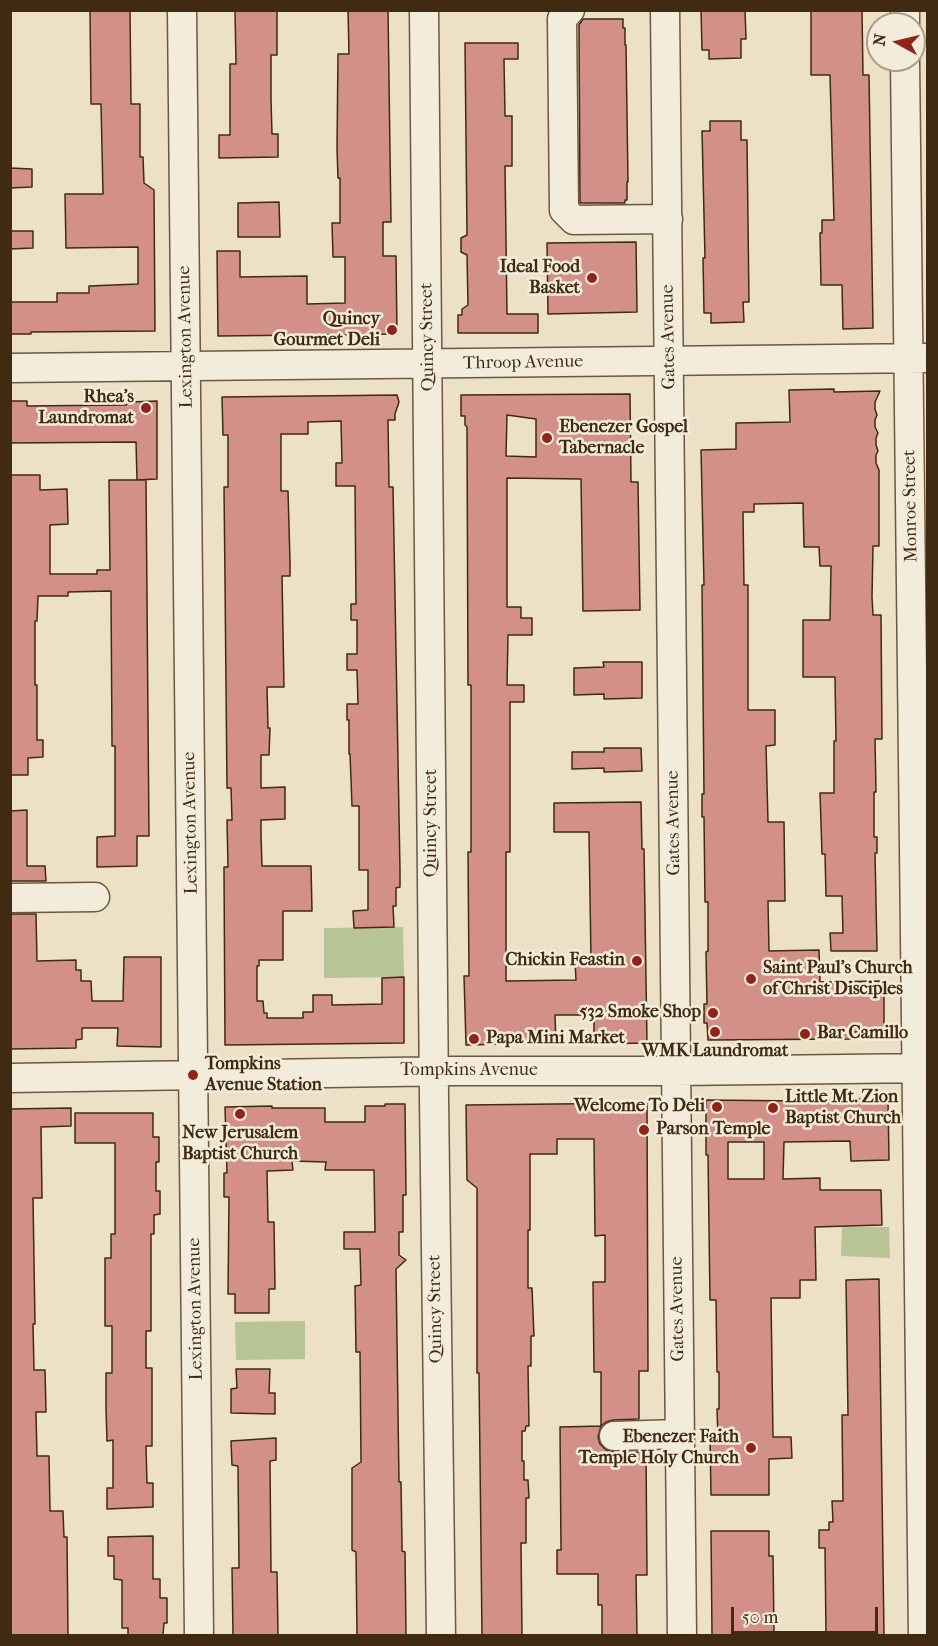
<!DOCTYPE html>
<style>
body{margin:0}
#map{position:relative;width:938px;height:1646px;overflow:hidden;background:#ece1c7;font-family:"IM FELL French Canon",serif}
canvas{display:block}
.frame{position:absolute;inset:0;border:12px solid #402a12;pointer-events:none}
.north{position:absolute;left:866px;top:12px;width:60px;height:60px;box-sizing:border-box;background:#f3ecdb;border:2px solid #ab9e8b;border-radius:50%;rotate:278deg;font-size:16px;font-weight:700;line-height:24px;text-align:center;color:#402a12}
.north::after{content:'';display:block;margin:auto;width:21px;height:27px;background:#8f2418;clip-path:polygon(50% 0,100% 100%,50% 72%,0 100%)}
.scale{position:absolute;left:731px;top:1607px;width:147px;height:27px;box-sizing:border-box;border:3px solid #402a12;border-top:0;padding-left:8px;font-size:18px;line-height:21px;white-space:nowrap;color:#402a12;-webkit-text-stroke:4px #f3ecdb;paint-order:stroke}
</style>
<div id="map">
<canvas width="938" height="1646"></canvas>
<div class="frame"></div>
<div class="north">N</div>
<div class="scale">50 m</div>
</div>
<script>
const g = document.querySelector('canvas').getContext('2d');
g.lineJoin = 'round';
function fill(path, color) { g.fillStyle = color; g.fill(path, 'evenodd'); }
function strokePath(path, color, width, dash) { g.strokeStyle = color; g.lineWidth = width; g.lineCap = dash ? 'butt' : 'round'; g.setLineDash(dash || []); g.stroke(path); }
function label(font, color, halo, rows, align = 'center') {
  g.font = font + ' "IM FELL French Canon",serif'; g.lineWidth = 5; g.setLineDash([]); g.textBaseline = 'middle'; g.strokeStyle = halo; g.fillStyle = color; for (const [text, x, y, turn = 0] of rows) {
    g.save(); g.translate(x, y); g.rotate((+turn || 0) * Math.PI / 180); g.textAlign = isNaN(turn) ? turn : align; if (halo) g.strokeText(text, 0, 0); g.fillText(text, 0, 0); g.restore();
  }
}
fill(new Path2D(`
 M403,927L404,977L324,978V928Z
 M842,1227H889L890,1258L841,1256Z
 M305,1321V1359L236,1360L235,1322Z`), '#b8c396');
const building = new Path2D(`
 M90,10H130L131,104H140V157H143L144,183L154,190L155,331L31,332V334H10V302H57V293H89V286L138,284V247L66,248L65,194H103L101,104H91Z
 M235,10H277V55H271V99L272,134H278V157L219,158V135H230V64H236Z
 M348,10H388L391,222H383V256H396L397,334L218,336L217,251H240V277L307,276V304L345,303V257H333L332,223H340V178H338L337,149L338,54H349Z
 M701,10H745L746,39H741V58L709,59V50H702Z
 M811,10H862L863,75H869L873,328L843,329L842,285H821L820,233H822V220H834L830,75H811Z
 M583,19H623V28H625V45H626L628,182H627V200H625V203H580L579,25Z
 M465,43H518V59H504L505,116H512V166H505L507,314H538V333H458V315H462V309L468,305L467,255L461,252V238L467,235Z
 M710,121H741V140H747L749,302H743L744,322L711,323V313H704L703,258H705L702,131H710Z
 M10,168L32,169V187L10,188Z
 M279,202L280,237H238V203Z
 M10,231H33V248L10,249Z
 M636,242L637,312L548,314L547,243Z
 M834,389V392L880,391L875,402V409L877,415L875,420V427L878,433L876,438V445L878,451L876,455V463L879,470V546H873L872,597L873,615H881L882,739H875L876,792H874V837H877V853H875L877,951H831L830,933H843L842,896H826L825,854H822L820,793H834V741H836L835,677H803V620H830L831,566H820L819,547H804L803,503L754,504V512H743L744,585H748V710H775V745L766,746L768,822H784L785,901H768L769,951L819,950L820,982L884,981V1032H851V1039L708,1040L707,1023H704V1004H707L706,952L708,951V902H705L704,817H702V794H704L702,585H704L701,450L736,449V423L790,422L789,390Z
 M630,394L631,482H638L640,610L583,611L581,479L507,478V607H521V618H532V635H508L507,685H524V702H510V852H506V981L576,980L575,961L591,960L589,832H554V803L641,802L642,849H644L647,1043L594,1044V1015H555L556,1043L466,1045L464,976H469L468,852H471V685H468L467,427L465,425V416H461V395ZM507,415L536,419V457L506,456Z
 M397,395L399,402L395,414V420H388L389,487H393L400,870V887L396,888V906H393L394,927L354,928L353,911L368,910V870H359V806H352L350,754H349V720H347V704H358L357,670H347V654H357V620H351V604H356L355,486H336V463H342L341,421L308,422V434H281V491H288L290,561V576H282L284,687H267L268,728H270L269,755H261V788L285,787V819L261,820V835L262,866H311L312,911H283V960H259V966H257V1001H263L264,1013H267V1018H303V1012H313V995H332V1005L382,1004V978L404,977V1043L225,1045L224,867H228L227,820H232L231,788H227L225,581L224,487H228V435H223L222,397Z
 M10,401H27V406L126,405L129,402L157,401V479L137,480L136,442L10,443Z
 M10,475H40V490L67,489L68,524L50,525V574H97V570H110L109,480H146L149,836H137V866L97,867V837L115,836V746H112L111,591L68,592V596H38L37,621H35V685H37V740H43V757L28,758V775H10Z
 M603,662H642V698L604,699V694L574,695V668L604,667Z
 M604,748H641L642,771L604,772V768L572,769V752H604Z
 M27,810V866H45L46,881H10V811Z
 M10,914H36L37,961L76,960V970H81V981H91L92,1001H123L124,957H161V1047L117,1046L118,1028H82V1039L76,1040V1048L10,1049Z
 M888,1098L889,1160L851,1161L850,1141L784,1142L783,1179L820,1178V1190H881L882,1225L815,1227L816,1280H800V1298H771L773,1437H791L792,1458L769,1459V1495H711L710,1438H718L717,1409H719V1372H717L716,1300H710L708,1155H706V1100L803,1101ZM728,1142H764V1179H728Z
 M647,1103L648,1371H639V1419L613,1420L606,1422L601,1426V1372H594L593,1282H605V1235L595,1236L594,1139H557V1154H530V1230H528V1288H532L534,1336H531V1366H528L529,1426H526L525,1431H522V1461H524V1480H528L529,1498H526V1543H521L522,1635H482L479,1373H477V1188L467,1180L466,1105Z
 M385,1104H405L406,1195H403V1232H399V1255L406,1260L396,1269L399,1482H401L402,1545V1551L405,1552L406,1635H357L356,1552L352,1550V1468L361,1462L360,1352H356L355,1286L361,1285L360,1249H344V1232H375L374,1170H325L326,1162L292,1161L293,1170L267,1171L268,1222H274L275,1289H269V1313H235V1294H228L229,1197H224V1173H227L225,1107L272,1106V1108H325V1122H365V1106H385Z
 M71,1108V1126L41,1127L42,1198H33L35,1324H33L34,1370H45L46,1412H36L37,1456H49L50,1511H63L64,1537H67L68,1635H10V1109Z
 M75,1113H153V1137H159V1162H156V1191H160V1214L154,1215V1234H151V1331H146V1368H152V1446H146L147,1483H153V1507L107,1509V1488H113V1440L107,1441L106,1408V1373H112V1326H105V1258H111V1234H115V1143H75Z
 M879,1279L884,1635H826L825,1548H819V1530H829V1522H833L832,1501H843L842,1415H848L846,1280Z
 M236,1369H270L269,1393H275V1414L231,1413V1389L237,1388Z
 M601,1426L598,1437L600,1444L606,1450L615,1452H646L647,1575H636L637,1635H602V1605H598V1574H557V1550H561L560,1427Z
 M276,1438V1460L270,1461L271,1572H277L278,1635H233L232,1568H239L238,1466L232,1465L231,1441Z
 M711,1531H769V1556H773L774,1632H769V1635H712Z
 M153,1536V1579H160V1598H167V1623H164L163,1635H128V1628H122V1580L114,1579V1556H108V1537Z`);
fill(building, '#d29088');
strokePath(building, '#402a12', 1.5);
const minor = new Path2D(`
 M182,10L199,1636
 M424,10L434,1098L441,1636
 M570,10L562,19L564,210L574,220L668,219
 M665,10L682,1636
 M905,10V24
 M905,60L923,1636
 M10,368L928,358
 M10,898L95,897
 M10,1078L455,1071H676L928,1068
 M614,1436L679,1434`);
strokePath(minor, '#6b583f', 31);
strokePath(minor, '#f3ecdb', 28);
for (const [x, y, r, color] of [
 [592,278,6,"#8f2418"],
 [392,330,6,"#8f2418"],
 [146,408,6,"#8f2418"],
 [547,438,6,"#8f2418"],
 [637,961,6,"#8f2418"],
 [751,979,6,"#8f2418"],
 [713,1013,6,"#8f2418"],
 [715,1032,6,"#8f2418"],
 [805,1034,6,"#8f2418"],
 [474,1039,6,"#8f2418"],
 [193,1075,6,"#8f2418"],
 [717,1107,6,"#8f2418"],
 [773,1108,6,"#8f2418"],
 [240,1114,6,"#8f2418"],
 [644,1130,6,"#8f2418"],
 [751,1448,6,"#8f2418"]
]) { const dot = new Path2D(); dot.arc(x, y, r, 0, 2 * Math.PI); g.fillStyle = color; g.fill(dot); strokePath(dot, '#f3ecdb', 2); }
label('bold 18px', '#402a12', '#f3ecdb', [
 ["Ideal Food",580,268],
 ["Basket",580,289],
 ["Quincy",380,320],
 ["Gourmet Deli",380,341],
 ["Rhea's",134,398],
 ["Laundromat",134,419],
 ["Ebenezer Gospel",559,428,"left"],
 ["Tabernacle",559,449,"left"],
 ["Chickin Feastin",625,961],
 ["Saint Paul's Church",763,969,"left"],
 ["of Christ Disciples",763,990,"left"],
 ["532 Smoke Shop",701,1013],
 ["Bar Camillo",817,1034,"left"],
 ["Papa Mini Market",486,1039,"left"],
 ["WMK Laundromat",715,1052,"center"],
 ["Tompkins",205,1065,"left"],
 ["Avenue Station",205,1086,"left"],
 ["Little Mt. Zion",785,1098,"left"],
 ["Baptist Church",785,1119,"left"],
 ["Welcome To Deli",705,1107],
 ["Parson Temple",656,1130,"left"],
 ["New Jerusalem",240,1134,"center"],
 ["Baptist Church",240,1155,"center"],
 ["Ebenezer Faith",739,1438],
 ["Temple Holy Church",739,1459]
], 'right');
label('18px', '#402a12', '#f3ecdb', [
 ["Lexington Avenue",186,337,-91],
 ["Quincy Street",428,337,-91],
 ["Gates Avenue",669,337,-91],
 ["Throop Avenue",523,363,-1],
 ["Monroe Street",911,506,-91],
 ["Lexington Avenue",191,823,-91],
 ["Quincy Street",432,823,-90],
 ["Gates Avenue",674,823,-91],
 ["Tompkins Avenue",469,1071],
 ["Lexington Avenue",196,1309,-91],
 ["Quincy Street",436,1309,-91],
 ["Gates Avenue",678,1309,-91]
]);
</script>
